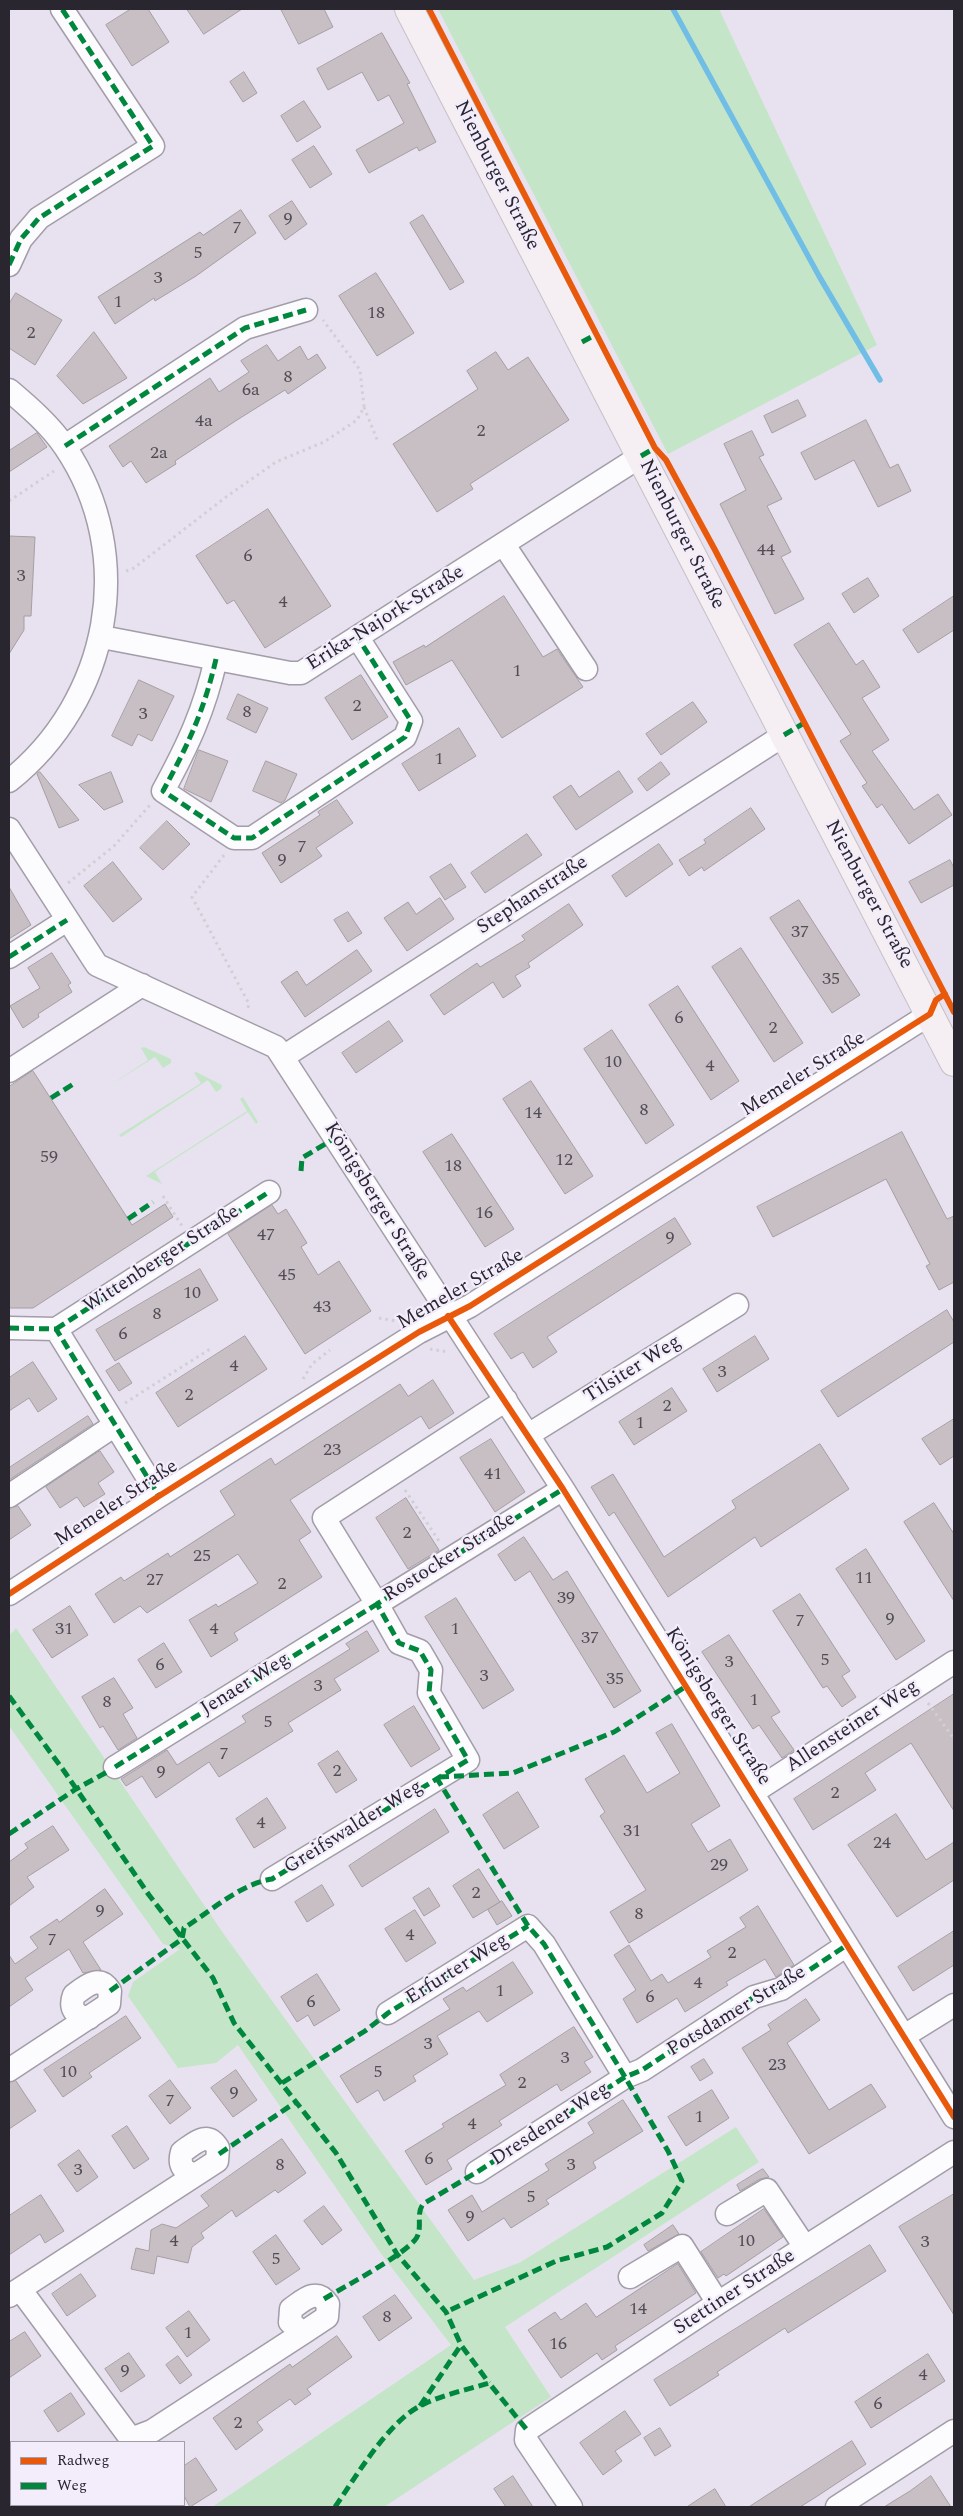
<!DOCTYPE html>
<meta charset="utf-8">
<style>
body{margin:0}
#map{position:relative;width:963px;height:2516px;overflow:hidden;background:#e8e2f0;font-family:Spectral,serif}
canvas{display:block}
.frame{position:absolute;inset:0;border:10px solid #2a2630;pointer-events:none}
.legend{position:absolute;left:10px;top:2441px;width:175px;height:65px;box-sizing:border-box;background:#f2ecfb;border:1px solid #a29daa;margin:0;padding:6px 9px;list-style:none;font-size:15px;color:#2a2630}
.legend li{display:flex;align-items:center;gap:10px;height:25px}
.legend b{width:25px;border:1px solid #a29daa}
</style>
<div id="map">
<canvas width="963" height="2516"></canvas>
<div class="frame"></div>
<ul class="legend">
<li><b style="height:6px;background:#e8590c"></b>Radweg</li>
<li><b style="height:6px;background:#00873e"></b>Weg</li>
</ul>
</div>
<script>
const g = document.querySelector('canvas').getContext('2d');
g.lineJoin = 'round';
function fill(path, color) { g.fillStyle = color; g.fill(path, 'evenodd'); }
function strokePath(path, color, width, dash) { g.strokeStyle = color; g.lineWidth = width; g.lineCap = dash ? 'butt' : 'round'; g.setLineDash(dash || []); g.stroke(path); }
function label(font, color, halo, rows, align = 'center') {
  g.font = font + ' Spectral,serif'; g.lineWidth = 4.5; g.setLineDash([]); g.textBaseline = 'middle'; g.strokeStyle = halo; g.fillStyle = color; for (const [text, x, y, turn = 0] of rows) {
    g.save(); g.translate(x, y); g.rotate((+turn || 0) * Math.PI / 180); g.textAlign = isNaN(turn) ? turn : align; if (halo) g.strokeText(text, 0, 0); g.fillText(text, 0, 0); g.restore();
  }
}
fill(new Path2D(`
 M438,9H719L877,345L668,454Z
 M144,1047L171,1059V1063L163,1068L155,1057L109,1086L148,1060L141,1048Z
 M196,1072L222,1085L221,1089L216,1092L208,1080L121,1137L119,1135L201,1083L194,1073Z
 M243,1097L258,1122L256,1124L248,1112L159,1169L155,1172L162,1184L146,1176L247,1111L240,1099Z
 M16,1628L223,1933L474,2280L521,2262L736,2127L759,2162L505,2327L551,2397L384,2507H212L451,2345L382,2255L238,2045L216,2063L178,2068L128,1996L133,1982L180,1949L163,1944L9,1726V1636Z`), '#c4e5c8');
strokePath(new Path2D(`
 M673,9L819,276L880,380`), '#70bee5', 5.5);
const building = new Path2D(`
 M131,9H148L169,42L132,66L106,25Z
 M187,9H242L204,34Z
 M281,9H324L333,27L299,44Z
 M382,33L410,83L407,84L436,142L419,151L417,147L369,173L356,150L404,123L389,95L378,101L362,72L328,90L317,69Z
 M244,72L257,93L243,102L230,82Z
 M304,101L321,127L297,142L281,116Z
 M314,146L332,174L310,188L292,160Z
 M292,201L307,224L285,240L269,216Z
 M241,210L256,233L196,276L155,301L154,298L115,324L98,297L200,232L203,235Z
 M423,215L464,282L450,290L410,223Z
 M376,273L414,333L377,356L339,296Z
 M16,293L62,320L35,365L9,348V304Z
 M94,332L127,378L83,404L57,376Z
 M267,345L278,361L300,346L308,360L317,354L326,368L288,394L285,390L237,420L175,461L176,464L146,483L131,461L123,467L109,446L210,378L219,392L249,372L241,361Z
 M496,352L508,370L528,357L569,420L470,484L473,489L437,512L393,444L478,389L467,371Z
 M798,400L806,416L772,433L764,416Z
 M866,420L890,468L898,464L911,491L878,507L854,460L815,480L801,453Z
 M752,431L764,455L759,457L782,499L767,506L791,552L781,557L804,599L775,614L720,504L746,490L724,444Z
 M37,433L47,447L9,472V451Z
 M268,509L331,606L265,648L234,600L227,604L196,556Z
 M9,536L35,537L31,616H24V630L9,654Z
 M868,578L879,596L854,613L842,594Z
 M504,596L543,657L557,649L583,687L502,738L452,660L406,685L393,662L424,645L425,647Z
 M954,596V630L918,653L903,630Z
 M829,623L856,665L863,660L880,687L862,698L889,740L872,751L914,810L938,794L952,815L909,844L882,804L877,808L862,786L867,783L840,741L851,734L794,645Z
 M361,675L388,717L352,740L325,698Z
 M139,680L174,696L152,741L138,734L132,746L112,736Z
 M238,694L268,708L256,733L227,719Z
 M693,702L707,722L661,755L646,734Z
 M459,728L476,756L419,791L402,764Z
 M199,750L228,761L211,802L184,789Z
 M266,761L297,774L285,800L281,803L253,791Z
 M661,762L670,774L647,791L638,779Z
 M619,771L633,792L576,830L553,797L571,785L579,797Z
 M40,772L79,820L59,828L37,774Z
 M111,772L123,802L104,810L79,785Z
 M337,800L353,823L316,848L322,856L281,883L262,853L320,815L318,812Z
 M751,808L765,829L704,871L702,867L689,876L679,860L706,843L704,840Z
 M167,821L190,844L163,870L140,848Z
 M527,834L542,855L485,893L471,873Z
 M659,844L673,864L626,897L612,876Z
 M950,860L954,868V885L921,903L909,882Z
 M113,862L142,899L113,922L84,886Z
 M451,864L466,887L445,900L430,877Z
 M9,887L31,925L9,939Z
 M440,898L454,919L407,951L384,918L408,902L416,914Z
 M799,900L860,995L832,1013L770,918Z
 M569,904L583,925L528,963L530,967L515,976L521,986L503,998L493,982L444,1015L430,995L477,963L480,967L525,940L522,936Z
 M348,912L362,933L348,942L334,920Z
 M741,948L803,1043L774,1062L712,967Z
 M357,950L372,971L305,1017L281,982L297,971L306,985Z
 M52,953L71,983L68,985L72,992L38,1014L39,1017L23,1028L10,1006L40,988L28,968Z
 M678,986L739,1081L711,1100L649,1005Z
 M389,1021L403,1041L356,1073L342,1053Z
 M612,1030L674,1125L646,1144L584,1049Z
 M33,1071L132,1225L165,1204L173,1217L33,1308H9V1087Z
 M531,1081L593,1176L565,1194L503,1099Z
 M902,1132L947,1219L954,1216V1282L939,1290L926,1266L930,1264L886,1179L773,1237L757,1207Z
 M452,1134L514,1229L485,1247L423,1152Z
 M272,1205L278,1214L286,1209L307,1243L301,1247L318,1275L339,1261L371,1311L305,1354L228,1234Z
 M675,1218L691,1244L547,1337L557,1352L533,1368L523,1352L511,1359L494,1334Z
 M200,1269L218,1300L115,1361L96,1330Z
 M947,1310L954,1322V1342L838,1417L821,1391Z
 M245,1336L267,1369L178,1427L156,1393Z
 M755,1336L769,1359L717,1392L703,1369Z
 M33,1362L57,1399L38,1412L29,1398L9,1411V1378Z
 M119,1363L132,1383L119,1391L106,1371Z
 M433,1380L454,1413L429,1429L421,1416L290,1500L311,1532L299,1540L322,1577L234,1633L238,1640L211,1657L189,1620L216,1604L218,1607L258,1583L238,1554L147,1613L140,1606L114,1623L95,1594L121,1577L124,1581L168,1553L170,1557L235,1515L220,1491L271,1458L275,1465L400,1384L408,1396Z
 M672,1388L687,1411L634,1445L619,1422Z
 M88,1416L93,1424L9,1480V1468Z
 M954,1419V1456L940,1465L922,1439Z
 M491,1439L525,1492L495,1512L460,1458Z
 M820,1444L849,1489L761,1547L755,1537L668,1597L614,1512L609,1516L591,1487L613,1474L664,1557L736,1508L732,1501Z
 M100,1451L114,1472L98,1483L105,1494L84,1507L77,1497L60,1508L46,1487Z
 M406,1498L439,1550L408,1569L376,1518Z
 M934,1503L954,1534V1601L904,1522Z
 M18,1506L31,1525L9,1540V1509Z
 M524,1537L553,1580L567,1571L641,1691L614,1708L530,1571L515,1581L498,1555Z
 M866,1549L925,1641L896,1660L836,1569Z
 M800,1594L850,1671L842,1676L856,1697L842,1707L827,1686L823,1688L773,1611Z
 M456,1598L514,1690L483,1709L425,1617Z
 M70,1606L88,1635L52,1658L33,1630Z
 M367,1631L379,1651L334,1679L341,1690L288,1723L293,1731L219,1777L209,1762L156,1798L142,1776L126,1786L121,1779L167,1750L177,1765L246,1722L242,1716L350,1649L346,1644Z
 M729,1635L780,1712L771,1717L794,1750L782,1758L759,1725L753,1729L702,1652Z
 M164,1643L182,1672L156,1688L138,1660Z
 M114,1678L133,1708L123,1714L137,1738L118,1750L103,1726L100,1728L82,1697Z
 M954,1694V1811L911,1743L865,1773L876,1790L813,1830L794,1799Z
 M414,1706L440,1749L411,1767L384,1725Z
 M672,1724L720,1806L691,1824L708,1852L730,1839L748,1870L629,1943L610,1912L646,1890L600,1816L605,1812L585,1779L624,1755L647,1793L680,1773L656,1733Z
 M338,1751L357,1780L336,1793L318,1764Z
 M518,1792L539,1827L504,1849L483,1815Z
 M267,1798L286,1828L254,1848L236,1819Z
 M435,1809L449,1832L362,1887L349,1866Z
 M896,1814L926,1860L954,1842V1880L897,1917L848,1845Z
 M53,1826L69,1850L27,1877L34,1887L9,1906V1862L28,1848L25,1844Z
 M479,1869L500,1902L473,1918L453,1886Z
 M322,1885L334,1905L307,1922L295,1902Z
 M429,1888L440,1906L424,1916L413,1898Z
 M105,1889L123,1914L83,1942L101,1970L83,1973L69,1949L25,1978L33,1990L9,2007V1955L15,1964L38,1948L30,1937L57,1919L59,1922Z
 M502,1901L512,1916L497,1925L488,1910Z
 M758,1906L794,1965L776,1977L765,1959L726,1982L728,1985L685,2012L677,1998L637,2023L623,1999L636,1990L614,1955L629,1945L651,1981L662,1974L668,1983L711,1957L707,1951L746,1927L740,1918Z
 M415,1910L436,1943L406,1962L385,1929Z
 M954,1931V1965L913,1991L898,1967Z
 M513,1962L533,1993L487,2022L479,2011L437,2036L448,2054L413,2076L416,2081L384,2101L378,2090L357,2103L340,2076L450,2009L443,1999L463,1987L466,1991Z
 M317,1974L340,2010L314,2026L308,2015L297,2022L281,1997Z
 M806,1999L820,2020L787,2043L829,2110L871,2084L886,2107L809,2154L742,2048L771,2030L768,2025Z
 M126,2016L141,2038L89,2073L92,2077L63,2097L44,2070Z
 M574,2027L593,2057L584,2062L591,2072L561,2091L557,2084L499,2121L502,2125L447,2160L452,2169L426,2185L405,2151L444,2127L442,2124L506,2085L500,2075Z
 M704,2059L713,2073L700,2081L691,2067Z
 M236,2070L257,2100L233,2117L211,2088Z
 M170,2080L191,2108L170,2124L149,2096Z
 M16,2081L36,2111L9,2129V2083Z
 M712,2090L729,2118L686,2146L668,2117Z
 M623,2100L643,2131L593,2162L596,2168L546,2200L549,2204L511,2228L504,2218L468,2241L448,2210L472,2195L482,2212L549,2170L545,2164L594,2133L588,2123Z
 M127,2126L149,2159L134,2169L112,2136Z
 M282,2139L306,2173L278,2193L275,2190L236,2217L232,2210L201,2233L204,2238L192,2247L188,2263L157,2256L154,2274L131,2269L136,2248L149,2251L151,2230L162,2224L176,2228L209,2206L201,2196Z
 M79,2150L98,2177L77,2192L58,2165Z
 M763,2169L769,2177L760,2179L740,2191L737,2185Z
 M954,2194V2315L899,2227Z
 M41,2195L64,2231L45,2243L40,2234L9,2255V2216Z
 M324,2206L342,2230L322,2245L304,2221Z
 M764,2209L783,2237L726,2276L724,2274L718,2278L701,2252Z
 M673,2225L679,2234L648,2251L644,2245Z
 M276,2235L300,2269L276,2285L253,2252Z
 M870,2245L886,2271L788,2333L785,2328L717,2372L719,2375L670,2406L654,2380Z
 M678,2264L696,2293L615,2346L617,2350L602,2360L597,2353L561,2378L528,2330L555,2312L561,2320L586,2303L596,2317Z
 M81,2274L96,2296L67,2316L52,2294Z
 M395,2295L412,2318L379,2341L363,2317Z
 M189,2311L210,2340L187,2357L166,2328Z
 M25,2332L41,2356L9,2378V2342Z
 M337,2336L352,2357L307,2389L311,2394L295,2405L290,2399L257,2422L263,2430L236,2450L213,2418L290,2364L292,2367Z
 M129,2353L145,2376L121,2392L105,2369Z
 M928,2354L945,2381L871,2428L855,2402Z
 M178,2356L192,2375L180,2384L166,2365Z
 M71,2393L85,2414L58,2432L44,2411Z
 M625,2411L641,2434L615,2451L622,2461L603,2475L580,2443Z
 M660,2428L671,2446L655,2456L644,2438Z
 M852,2441L866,2464L816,2497L800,2507H749Z
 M196,2458L217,2490L190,2507L184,2496V2466Z
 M513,2476L533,2507H506L494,2489Z
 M931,2476L951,2507H884L910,2491Z
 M715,2489L726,2507H687Z`);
fill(building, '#c7bfc3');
strokePath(building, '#a59ea2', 1);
const minor = new Path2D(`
 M9,265L21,239L39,218L153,146L62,9
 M9,390C29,407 50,425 65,447C138,555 110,701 9,781
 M65,446L245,328L306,310
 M504,545L586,669
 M102,637L290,673H301L641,456
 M216,659C204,711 188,745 163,791L234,838H252L405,737L411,721L358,638
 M9,829L97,965L276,1047L563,1489L954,2117
 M9,957L67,920
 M283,1057L784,735
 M9,1071L142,985
 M9,1328L56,1329L159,1496
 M56,1329L269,1192
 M528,1435L737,1305
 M9,1496L115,1425
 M9,1594L159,1496L419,1332L470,1306L930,1014
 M115,1767L377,1604L324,1518L506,1400
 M752,1793L954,1662
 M272,1879L468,1760L429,1693L431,1670L420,1651L399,1643L377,1604L563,1489
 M388,2013L528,1926L544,1944L625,2077L642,2070L754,1997L781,1989L847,1945
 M904,2036L954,2005
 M9,2070L109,2004L110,1991C99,1974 86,1986 74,1995C69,2008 75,2017 89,2018
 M477,2172L625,2077
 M727,2214L767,2190L805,2247
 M630,2277L682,2246L718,2303
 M20,2289L197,2174L217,2161L218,2148C207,2130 195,2143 182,2152C178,2165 184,2174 197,2174
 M9,2296L20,2289L131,2439L152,2431L306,2331L327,2317L328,2304C316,2287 304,2300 291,2309L290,2322L300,2331H306
 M9,2506L11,2504
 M571,2507L526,2440L527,2430L718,2303L954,2152
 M837,2507L954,2431`);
const major = new Path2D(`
 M409,9L954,1062`);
strokePath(minor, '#a29da8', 25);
strokePath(major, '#c4c1c8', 30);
strokePath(new Path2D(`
 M364,407L378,442
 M9,501L54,471
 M126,571L134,568L226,497L276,462L324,442L357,420L364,407L360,370L323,320
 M224,855L192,897L249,1004L247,1011
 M68,883L114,846L150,805
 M163,1196L182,1226
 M379,1318L396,1321
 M430,1349L449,1352
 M303,1379L312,1364L330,1350
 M125,1403L210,1349
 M405,1490L439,1541
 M928,1703L954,1739`), '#d1cfd4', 3, [2.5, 4]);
strokePath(minor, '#fcfbfd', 22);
strokePath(major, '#f5eef2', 28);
strokePath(new Path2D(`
 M9,265L21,239L39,218L153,146L62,9
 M582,342L597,334
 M65,446L245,328L306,310
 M641,456L655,448
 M216,659C204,711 188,745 163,791L234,838H252L405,737L411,721L358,638
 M784,735L804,723
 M9,957L67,920
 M51,1098L75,1083
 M301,1171L302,1158L335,1138
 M128,1219L153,1202
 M9,1328L56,1329L159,1496
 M56,1329L269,1192
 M9,1696L64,1771L149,1895L213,1978L234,2023L336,2153L397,2254L446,2312L461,2345L489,2383
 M115,1767L377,1604
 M436,1777L528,1926L544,1944L625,2077L642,2070L754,1997L781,1989L847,1945
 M439,1777L513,1773L614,1732L685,1687
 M9,1834L76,1789L107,1772
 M110,1991L182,1939L184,1928C211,1911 240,1884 272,1879L468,1760L429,1693L431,1670L420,1651L399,1643L377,1604L563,1489
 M282,2083L365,2031L388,2013L528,1926
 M219,2154L296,2102
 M324,2299C347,2285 399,2258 415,2240C424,2229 415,2215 423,2204L477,2172L625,2077L668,2151L682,2181L662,2213L607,2247L556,2261L446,2312
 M420,2406L461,2345
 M161,2505L163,2507
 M335,2507C355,2478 388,2422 420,2406C441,2395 466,2390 489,2383L527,2430`), '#00873e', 5, [10, 5]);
strokePath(new Path2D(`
 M429,9L655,448L666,460L715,550L954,1012
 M448,1316L563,1489L954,2117
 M9,1594L159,1496L419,1332L470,1306L911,1026L930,1014L936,1000L945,994`), '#e8590c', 6);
label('18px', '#514c55', null, [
 ["9",288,220],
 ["7",237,229],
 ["5",198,254],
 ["3",158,279],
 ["1",118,303],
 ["18",376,314],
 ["2",31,334],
 ["8",288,378],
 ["6a",251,391],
 ["4a",204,422],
 ["2",481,432],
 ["2a",159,454],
 ["44",766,551],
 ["6",248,557],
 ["3",21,577],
 ["4",283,603],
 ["1",517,672],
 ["2",357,707],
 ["8",247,713],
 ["3",143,715],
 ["1",439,760],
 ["7",302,848],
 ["9",282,861],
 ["37",800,933],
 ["35",831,980],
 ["6",679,1019],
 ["2",773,1029],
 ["10",613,1063],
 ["4",710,1067],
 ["8",644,1111],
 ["14",533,1114],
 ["59",49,1158],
 ["12",564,1161],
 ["18",453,1167],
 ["16",484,1214],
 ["47",266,1236],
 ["9",670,1239],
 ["45",287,1276],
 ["10",192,1294],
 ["43",322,1308],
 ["8",157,1315],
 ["6",123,1335],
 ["4",234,1367],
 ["3",722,1373],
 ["2",189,1396],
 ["2",667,1407],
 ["1",640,1424],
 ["23",332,1451],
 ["41",493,1475],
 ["2",407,1534],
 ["25",202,1557],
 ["11",864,1579],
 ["27",155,1581],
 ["2",282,1585],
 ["39",566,1599],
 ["9",890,1620],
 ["7",800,1622],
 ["31",64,1630],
 ["4",214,1630],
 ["1",455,1630],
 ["37",590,1639],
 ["5",825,1661],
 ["3",729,1663],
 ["6",160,1666],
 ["3",484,1677],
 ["35",615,1680],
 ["3",318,1687],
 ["1",754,1701],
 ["8",107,1703],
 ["5",268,1723],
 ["7",224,1755],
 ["2",337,1772],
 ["9",161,1773],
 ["2",835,1794],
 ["4",261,1824],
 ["31",632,1832],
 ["24",882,1844],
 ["29",719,1866],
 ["2",476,1894],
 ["9",100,1912],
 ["8",639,1915],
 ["4",410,1936],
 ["7",52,1941],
 ["2",732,1954],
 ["4",698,1984],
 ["1",500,1992],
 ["6",650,1998],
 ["6",311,2003],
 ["3",428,2045],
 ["3",565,2059],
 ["23",777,2066],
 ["10",68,2073],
 ["5",378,2073],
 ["2",522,2084],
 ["9",234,2094],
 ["7",170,2102],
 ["1",699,2118],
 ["4",472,2125],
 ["6",429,2160],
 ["8",280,2166],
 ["3",571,2166],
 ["3",78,2171],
 ["5",531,2198],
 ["9",470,2218],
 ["4",174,2242],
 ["10",746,2242],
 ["3",925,2243],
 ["5",276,2260],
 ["14",638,2310],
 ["8",387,2318],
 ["1",188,2334],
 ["16",558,2345],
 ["9",125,2372],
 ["4",923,2376],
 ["6",878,2405],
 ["2",238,2424]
]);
label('20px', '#2a2630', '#f2ecfb', [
 ["Nienburger Straße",496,176,63],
 ["Nienburger Straße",681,535,63],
 ["Erika-Najork-Straße",386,619,-32],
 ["Nienburger Straße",868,895,62],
 ["Stephanstraße",533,896,-33],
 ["Memeler Straße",804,1075,-32],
 ["Königsberger Straße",376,1202,58],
 ["Wittenberger Straße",162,1260,-33],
 ["Memeler Straße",461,1290,-30],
 ["Tilsiter Weg",633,1370,-32],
 ["Memeler Straße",117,1504,-33],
 ["Rostocker Straße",450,1558,-32],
 ["Jenaer Weg",246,1685,-32],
 ["Königsberger Straße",717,1707,58],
 ["Allensteiner Weg",853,1727,-33],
 ["Greifswalder Weg",354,1828,-32],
 ["Erfurter Weg",458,1970,-32],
 ["Potsdamer Straße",737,2012,-31],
 ["Dresdener Weg",551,2125,-33],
 ["Stettiner Straße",735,2293,-33]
]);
</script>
